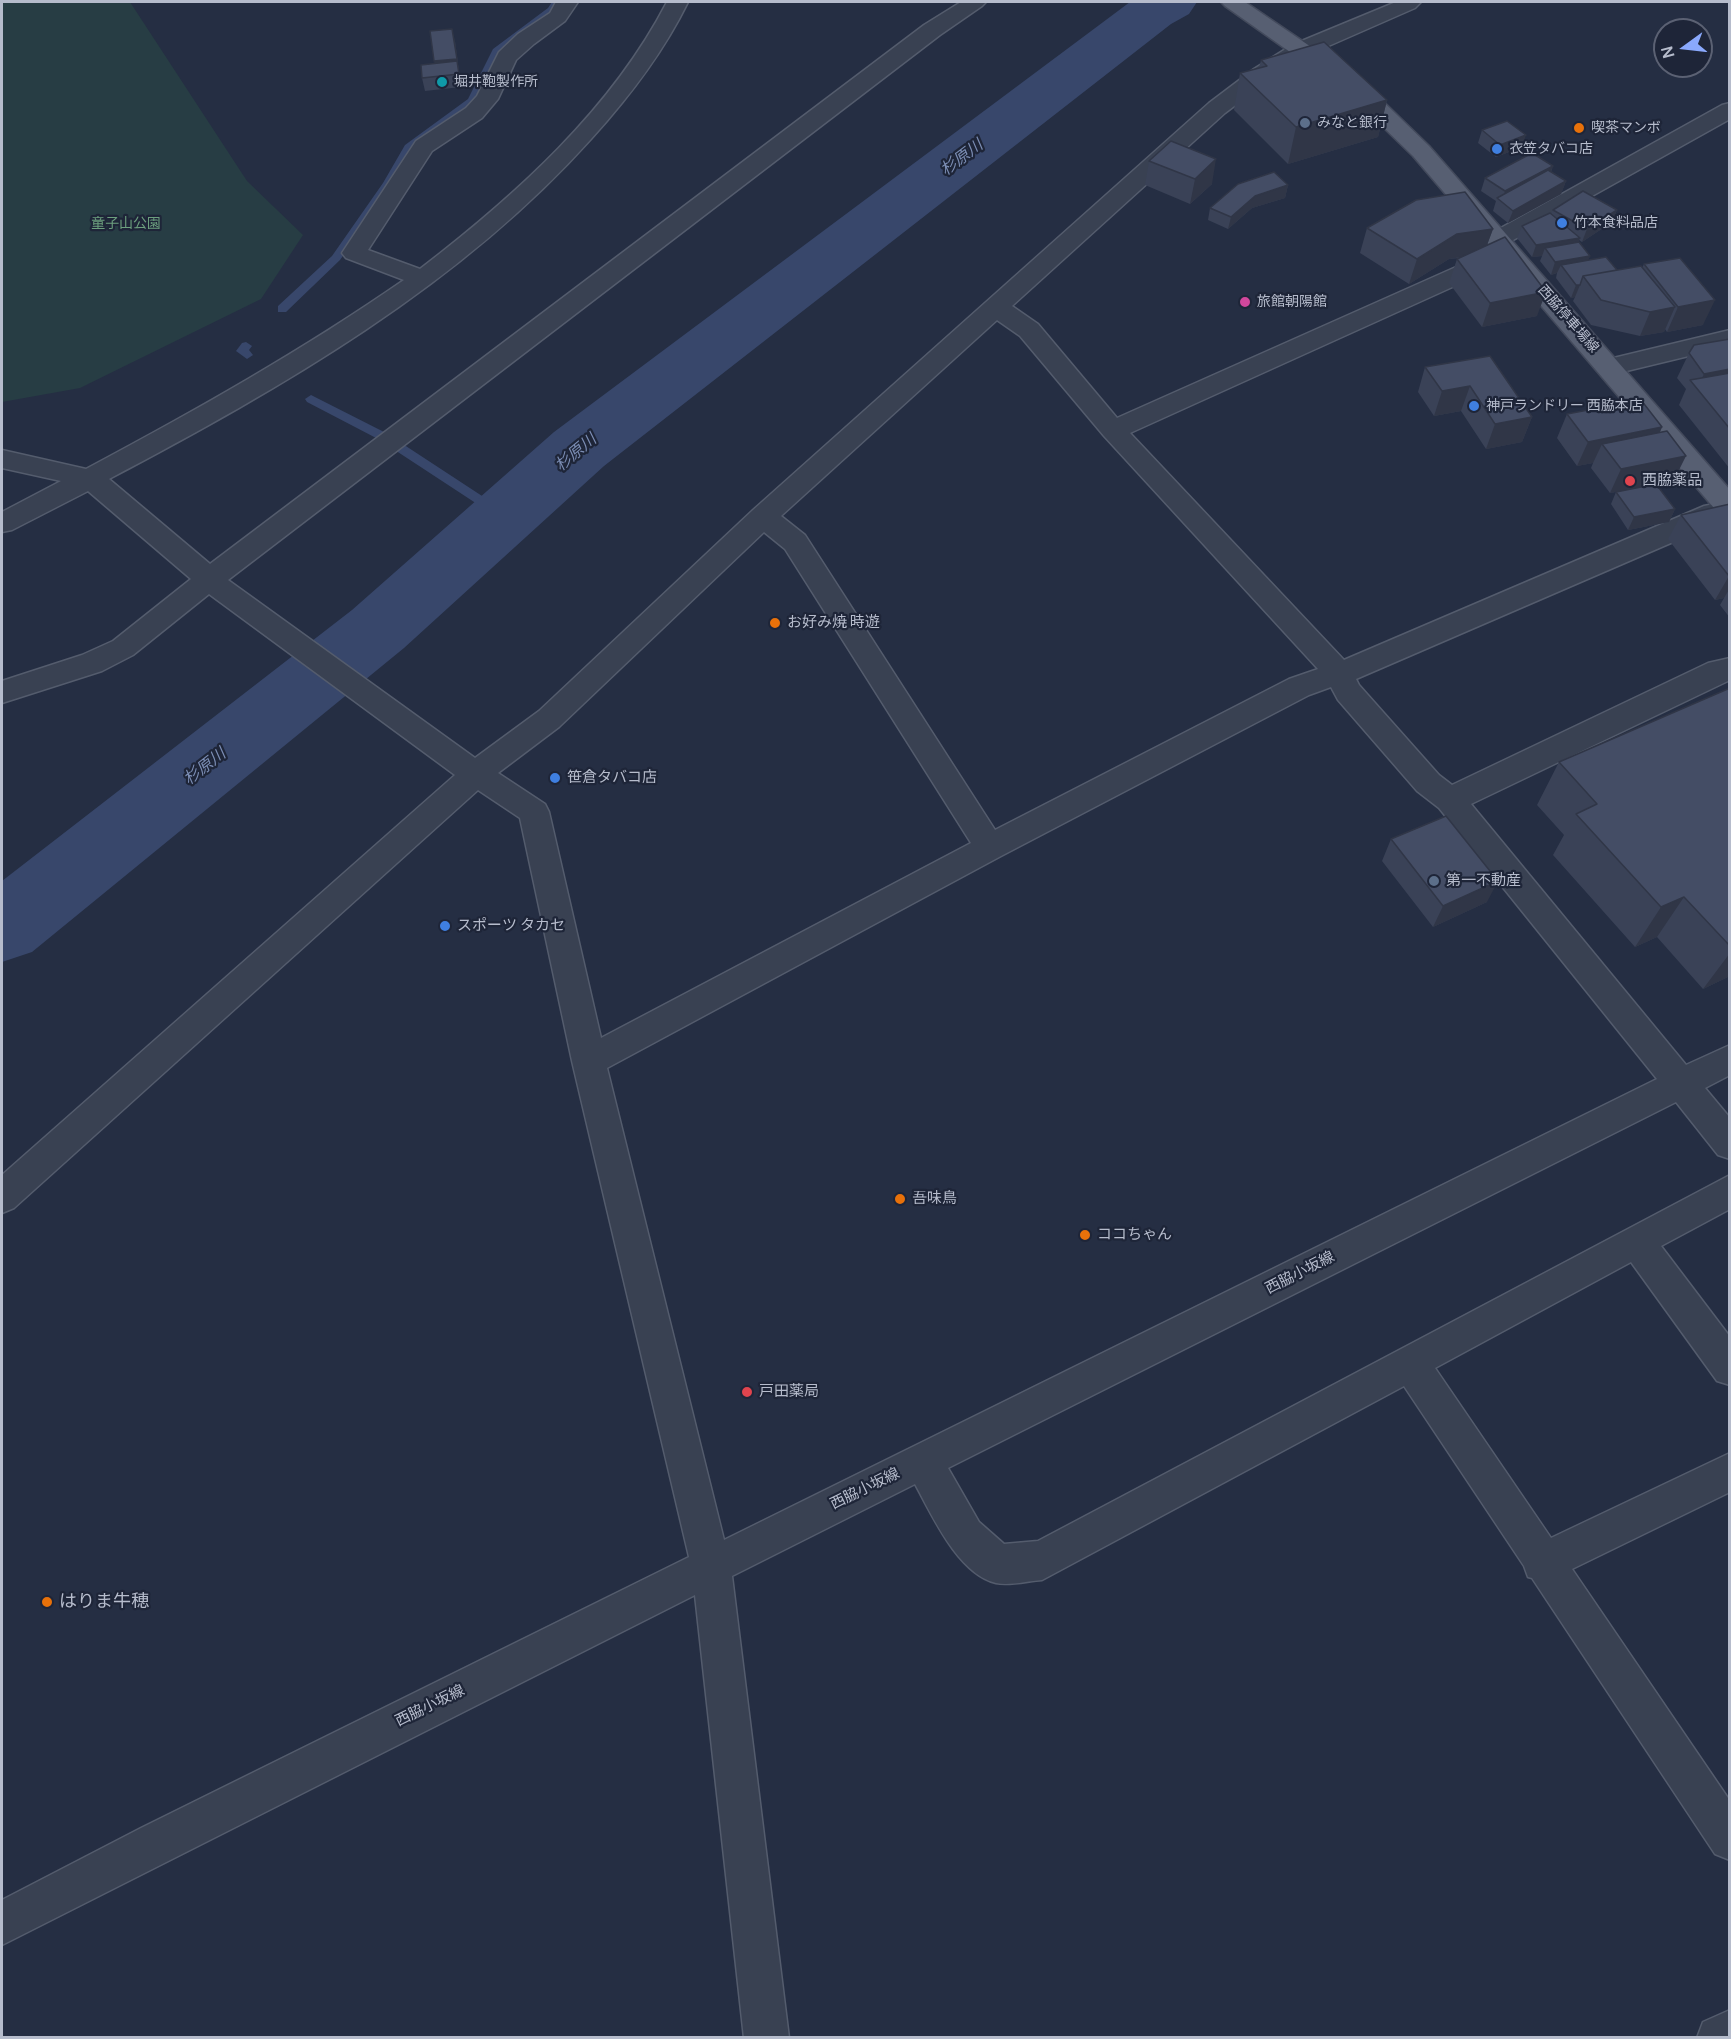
<!DOCTYPE html>
<meta charset="utf-8">
<style>
body{margin:0}
#map{position:relative;width:1731px;height:2039px;overflow:hidden;background:#252e43;font-family:Manrope,sans-serif}
canvas{display:block}
.frame{position:absolute;inset:0;border:3px solid #b6bccc;pointer-events:none}
.north{position:absolute;left:1653px;top:18px;width:60px;height:60px;box-sizing:border-box;background:#1e2538;border:2px solid #5b6173;border-radius:50%;rotate:255deg;font-size:16px;font-weight:700;line-height:24px;text-align:center;color:#b6bccc}
.north::after{content:'';display:block;margin:auto;width:21px;height:27px;background:#8aa9fd;clip-path:polygon(50% 0,100% 100%,50% 72%,0 100%)}
</style>
<div id="map">
<canvas width="1731" height="2039"></canvas>
<div class="frame"></div>
<div class="north">N</div>
</div>
<script>
const g = document.querySelector('canvas').getContext('2d');
g.lineJoin = 'round';
function fill(path, color) { g.fillStyle = color; g.fill(path, 'evenodd'); }
function strokePath(path, color, width, dash) { g.strokeStyle = color; g.lineWidth = width; g.lineCap = dash ? 'butt' : 'round'; g.setLineDash(dash || []); g.stroke(path); }
function label(font, color, halo, rows, align = 'center') {
  g.font = font + ' Manrope,"Noto Sans JP",sans-serif'; g.lineWidth = 4.5; g.setLineDash([]); g.textBaseline = 'middle'; g.strokeStyle = halo; g.fillStyle = color; for (const [text, x, y, turn = 0] of rows) {
    g.save(); g.translate(x, y); g.rotate((+turn || 0) * Math.PI / 180); g.textAlign = isNaN(turn) ? turn : align; if (halo) g.strokeText(text, 0, 0); g.fillText(text, 0, 0); g.restore();
  }
}
fill(new Path2D(`
 M2,2H130L247,181L303,235L261,299L80,388L2,402Z`), '#273d44');
fill(new Path2D(`
 M552,2H561L555,12L500,53L476,103L413,149L393,183L340,260L286,312H278V306L332,256L383,183L405,145L468,99L493,49L548,8Z
 M246,342L252,346L249,350L253,355L247,359L236,351L242,343Z
 M311,395L386,433L508,513L510,516L508,519H500L378,439L307,402L305,399Z`), '#38476b');
fill(new Path2D(`
 M1130,2H1197L1189,14L1171,24L604,466L404,648L32,952L2,962V881L352,610L554,432Z`), '#38476b');
const minor = new Path2D(`
 M556,2H578L565,21L534,44L516,60L498,99L482,118L432,151L368,250L420,269C516,195 611,110 667,2H688C663,53 629,97 591,139C458,287 283,387 109,479L210,564L924,25L961,2H986L982,6L940,35L228,580L475,758L539,711L753,510L1209,103L1254,69L1292,45L1396,2H1421L1415,8L1308,55L1270,79L1225,113L1012,306L1038,324L1117,418L1483,255L1492,253L1501,255L1504,260L1501,265L1130,433L1344,660L1704,506L1714,504L1724,506L1728,513L1724,520L1356,679L1359,685L1439,775L1452,785L1708,663L1730,658V680L1471,804L1686,1065L1730,1045V1075L1705,1088L1730,1118V1159L1718,1155L1676,1102L948,1468L979,1522L1004,1544L1038,1541L1730,1175V1209L1661,1246L1730,1337V1385L1717,1381L1631,1262L1435,1368L1551,1538L1730,1453V1492L1572,1569L1730,1801V1860L1715,1854L1532,1578L1528,1577L1524,1566L1404,1386L1042,1580C1028,1581 1009,1586 996,1583C958,1574 932,1515 915,1484L732,1576L789,2038H744L695,1595L2,1945V1900L141,1828L689,1557L572,1061L520,818L478,790L14,1208L2,1213V1175L455,775L209,594L133,655L102,671L2,703V681L82,655L113,641L191,579L88,491L12,530L2,532V512L61,481L2,468V450L86,469C195,411 303,350 404,280L346,258L342,253L416,141L466,108L477,96L499,52L518,34L550,13ZM997,320L1020,336L1104,436L1318,669L1289,679L995,830L805,535L781,516ZM764,532L785,549L971,843L601,1038L549,812L545,804L498,773L559,727ZM1331,687L1338,700L1417,791L1439,808L1657,1079L724,1540L607,1068L1001,856L1309,695Z
 M1730,103V119L1506,244L1498,246L1490,244L1486,239L1490,234L1722,105Z
 M1730,330V346L1610,375L1601,373L1597,367L1601,361Z
 M1730,2010V2038H1697L1703,2022Z`);
const major = new Path2D(`
 M1221,2H1245L1364,83L1429,146L1730,490V517L1720,515L1413,156L1348,93L1225,6Z`);
strokePath(minor, '#545c6d', 3);
strokePath(major, '#434a5c', 3);
fill(minor, '#394152');
fill(major, '#575f72');
fill(new Path2D(`
 M455,41L461,87L425,91L422,78Z
 M1261,60L1387,100L1378,137L1288,164L1234,110L1240,73L1259,68Z
 M1482,130L1522,147L1496,157L1478,143Z
 M1149,161L1212,184L1190,204L1145,185Z
 M1553,166L1551,172L1566,181L1561,194L1508,223L1493,211L1496,201L1481,191L1485,178Z
 M1288,185L1285,198L1252,208L1228,229L1208,220L1210,208Z
 M1553,210H1617L1612,222L1582,242L1579,240L1578,243L1590,256L1588,260L1617,270L1642,268L1644,264L1703,325L1667,332L1665,329L1664,332L1640,336L1591,325L1573,301L1575,297L1571,298L1556,278L1557,273L1551,275L1540,261L1542,256L1532,257L1517,238L1522,226L1551,214Z
 M1367,228L1493,229L1487,245L1537,316L1482,327L1449,283L1457,259L1459,258L1449,259L1409,284L1360,253Z
 M1730,339V469L1679,405L1686,389L1677,378L1689,353Z
 M1490,356L1532,417L1522,442L1486,449L1461,411L1434,416L1418,392L1425,367Z
 M1567,414L1662,427L1660,432L1674,480L1621,491L1675,509L1669,522L1628,530L1611,504L1616,492L1610,493L1591,468L1593,463L1577,466L1557,438Z
 M1730,504V618L1720,605L1724,598L1715,600L1668,539L1681,515Z
 M1730,688V976L1703,989L1657,937L1635,947L1553,855L1564,835L1537,805L1559,762Z
 M1391,839L1487,902L1433,927L1382,861Z`), '#3a4257');
fill(new Path2D(`
 M452,29L455,41L461,87L458,71L437,74L434,61Z
 M1387,100L1378,137L1288,164L1296,127Z
 M1526,135L1522,147L1496,157L1500,145Z
 M1216,159L1212,184L1190,204L1195,179Z
 M1553,166L1548,179L1502,202L1505,191Z
 M1566,181L1561,194L1508,223L1513,211Z
 M1288,185L1285,198L1252,208L1228,229L1231,217L1255,196Z
 M1617,210L1612,222L1582,242L1587,229Z
 M1493,229L1484,253L1449,259L1409,284L1417,259L1457,234Z
 M1580,238L1575,251L1545,248L1542,256L1532,257L1536,245Z
 M1590,256L1585,269L1561,265L1557,273L1551,275L1555,262Z
 M1576,285H1580L1575,297L1571,298Z
 M1546,292L1537,316L1482,327L1490,303Z
 M1715,300L1703,325L1667,332L1678,307Z
 M1675,307L1664,332L1640,336L1650,312Z
 M1730,369V391L1697,388L1704,374Z
 M1470,386L1461,411L1434,416L1442,391Z
 M1532,417L1522,442L1486,449L1495,424Z
 M1662,427L1651,452L1602,444L1593,463L1577,466L1588,442Z
 M1686,456L1674,480L1610,493L1621,469Z
 M1675,509L1669,522L1628,530L1634,517Z
 M1729,576L1730,588L1724,598L1715,600Z
 M1498,881L1487,902L1433,927L1443,906Z
 M1684,897L1657,937L1635,947L1661,907Z
 M1730,953V976L1703,989Z`), '#303647');
const building = new Path2D(`
 M452,29L457,59L434,61L430,31Z
 M1324,42L1387,100L1296,127L1240,73L1267,66L1261,60Z
 M457,61L459,74L422,78L421,65Z
 M1507,121L1526,135L1500,145L1482,130Z
 M1171,141L1216,159L1195,179L1149,161Z
 M1532,153L1553,166L1505,191L1485,178Z
 M1548,170L1566,181L1513,211L1497,198Z
 M1274,172L1288,185L1255,196L1231,217L1210,208L1238,184Z
 M1583,191L1617,210L1587,229L1553,210Z
 M1465,192L1493,229L1457,234L1417,259L1367,228L1416,200Z
 M1550,213L1580,238L1536,245L1522,226Z
 M1505,237L1546,292L1490,303L1457,259Z
 M1579,242L1590,256L1555,262L1545,248Z
 M1606,257L1617,270L1583,276L1580,285H1576L1561,265Z
 M1680,258L1715,300L1678,307L1644,264Z
 M1641,266L1675,307L1650,312L1601,300L1583,276Z
 M1730,339V369L1704,374L1689,353L1694,345Z
 M1490,356L1532,417L1495,424L1470,386L1442,391L1425,367Z
 M1730,373V429L1690,380Z
 M1641,400L1662,427L1588,442L1567,414Z
 M1667,431L1686,456L1621,469L1602,444Z
 M1656,484L1675,509L1634,517L1616,492Z
 M1730,504V576H1729L1681,515Z
 M1730,688V946L1684,897L1661,907L1576,814L1597,804L1559,762Z
 M1446,816L1498,881L1443,906L1391,839Z`);
fill(building, '#444d65');
strokePath(building, '#303647', 1.5);
for (const [x, y, r, color] of [
 [442,82,6,"#0f9aa8"],
 [1305,123,6,"#5c6f8a"],
 [1579,128,6,"#e8710a"],
 [1497,149,6,"#3f7fe0"],
 [1562,223,6,"#3f7fe0"],
 [1245,302,6,"#d1479c"],
 [1474,406,6,"#3f7fe0"],
 [1630,481,6,"#e0444e"],
 [775,623,6,"#e8710a"],
 [555,778,6,"#3f7fe0"],
 [1434,881,6,"#5c6f8a"],
 [445,926,6,"#3f7fe0"],
 [900,1199,6,"#e8710a"],
 [1085,1235,6,"#e8710a"],
 [747,1392,6,"#e0444e"],
 [47,1602,6,"#e8710a"]
]) { const dot = new Path2D(); dot.arc(x, y, r, 0, 2 * Math.PI); g.fillStyle = color; g.fill(dot); strokePath(dot, '#1e2538', 2); }
label('14px', '#b6bccc', '#1e2538', [
 ["堀井鞄製作所",454,82],
 ["みなと銀行",1317,123],
 ["喫茶マンボ",1591,128],
 ["衣笠タバコ店",1509,149],
 ["竹本食料品店",1574,223],
 ["旅館朝陽館",1257,302],
 ["神戸ランドリー 西脇本店",1486,406]
], 'left');
label('14px', '#6c9f7e', '#1e2538', [
 ["童子山公園",126,224]
]);
label('14px', '#b6bccc', '#1e2538', [
 ["西脇停車場線",1568,319,49]
]);
label('15px', '#b6bccc', '#1e2538', [
 ["西脇薬品",1642,481],
 ["お好み焼 時遊",787,623],
 ["笹倉タバコ店",567,778],
 ["第一不動産",1446,881],
 ["スポーツ タカセ",457,926],
 ["吾味鳥",912,1199],
 ["ココちゃん",1097,1235],
 ["戸田薬局",759,1392]
], 'left');
label('15px', '#b6bccc', '#1e2538', [
 ["西脇小坂線",1300,1273,-27],
 ["西脇小坂線",865,1489,-26],
 ["西脇小坂線",430,1706,-26]
]);
label('italic 16px', '#7c8eb5', '#1e2538', [
 ["杉原川",962,158,-37],
 ["杉原川",576,453,-40],
 ["杉原川",205,767,-38]
]);
label('18px', '#b6bccc', '#1e2538', [
 ["はりま牛穂",59,1602]
], 'left');
</script>
